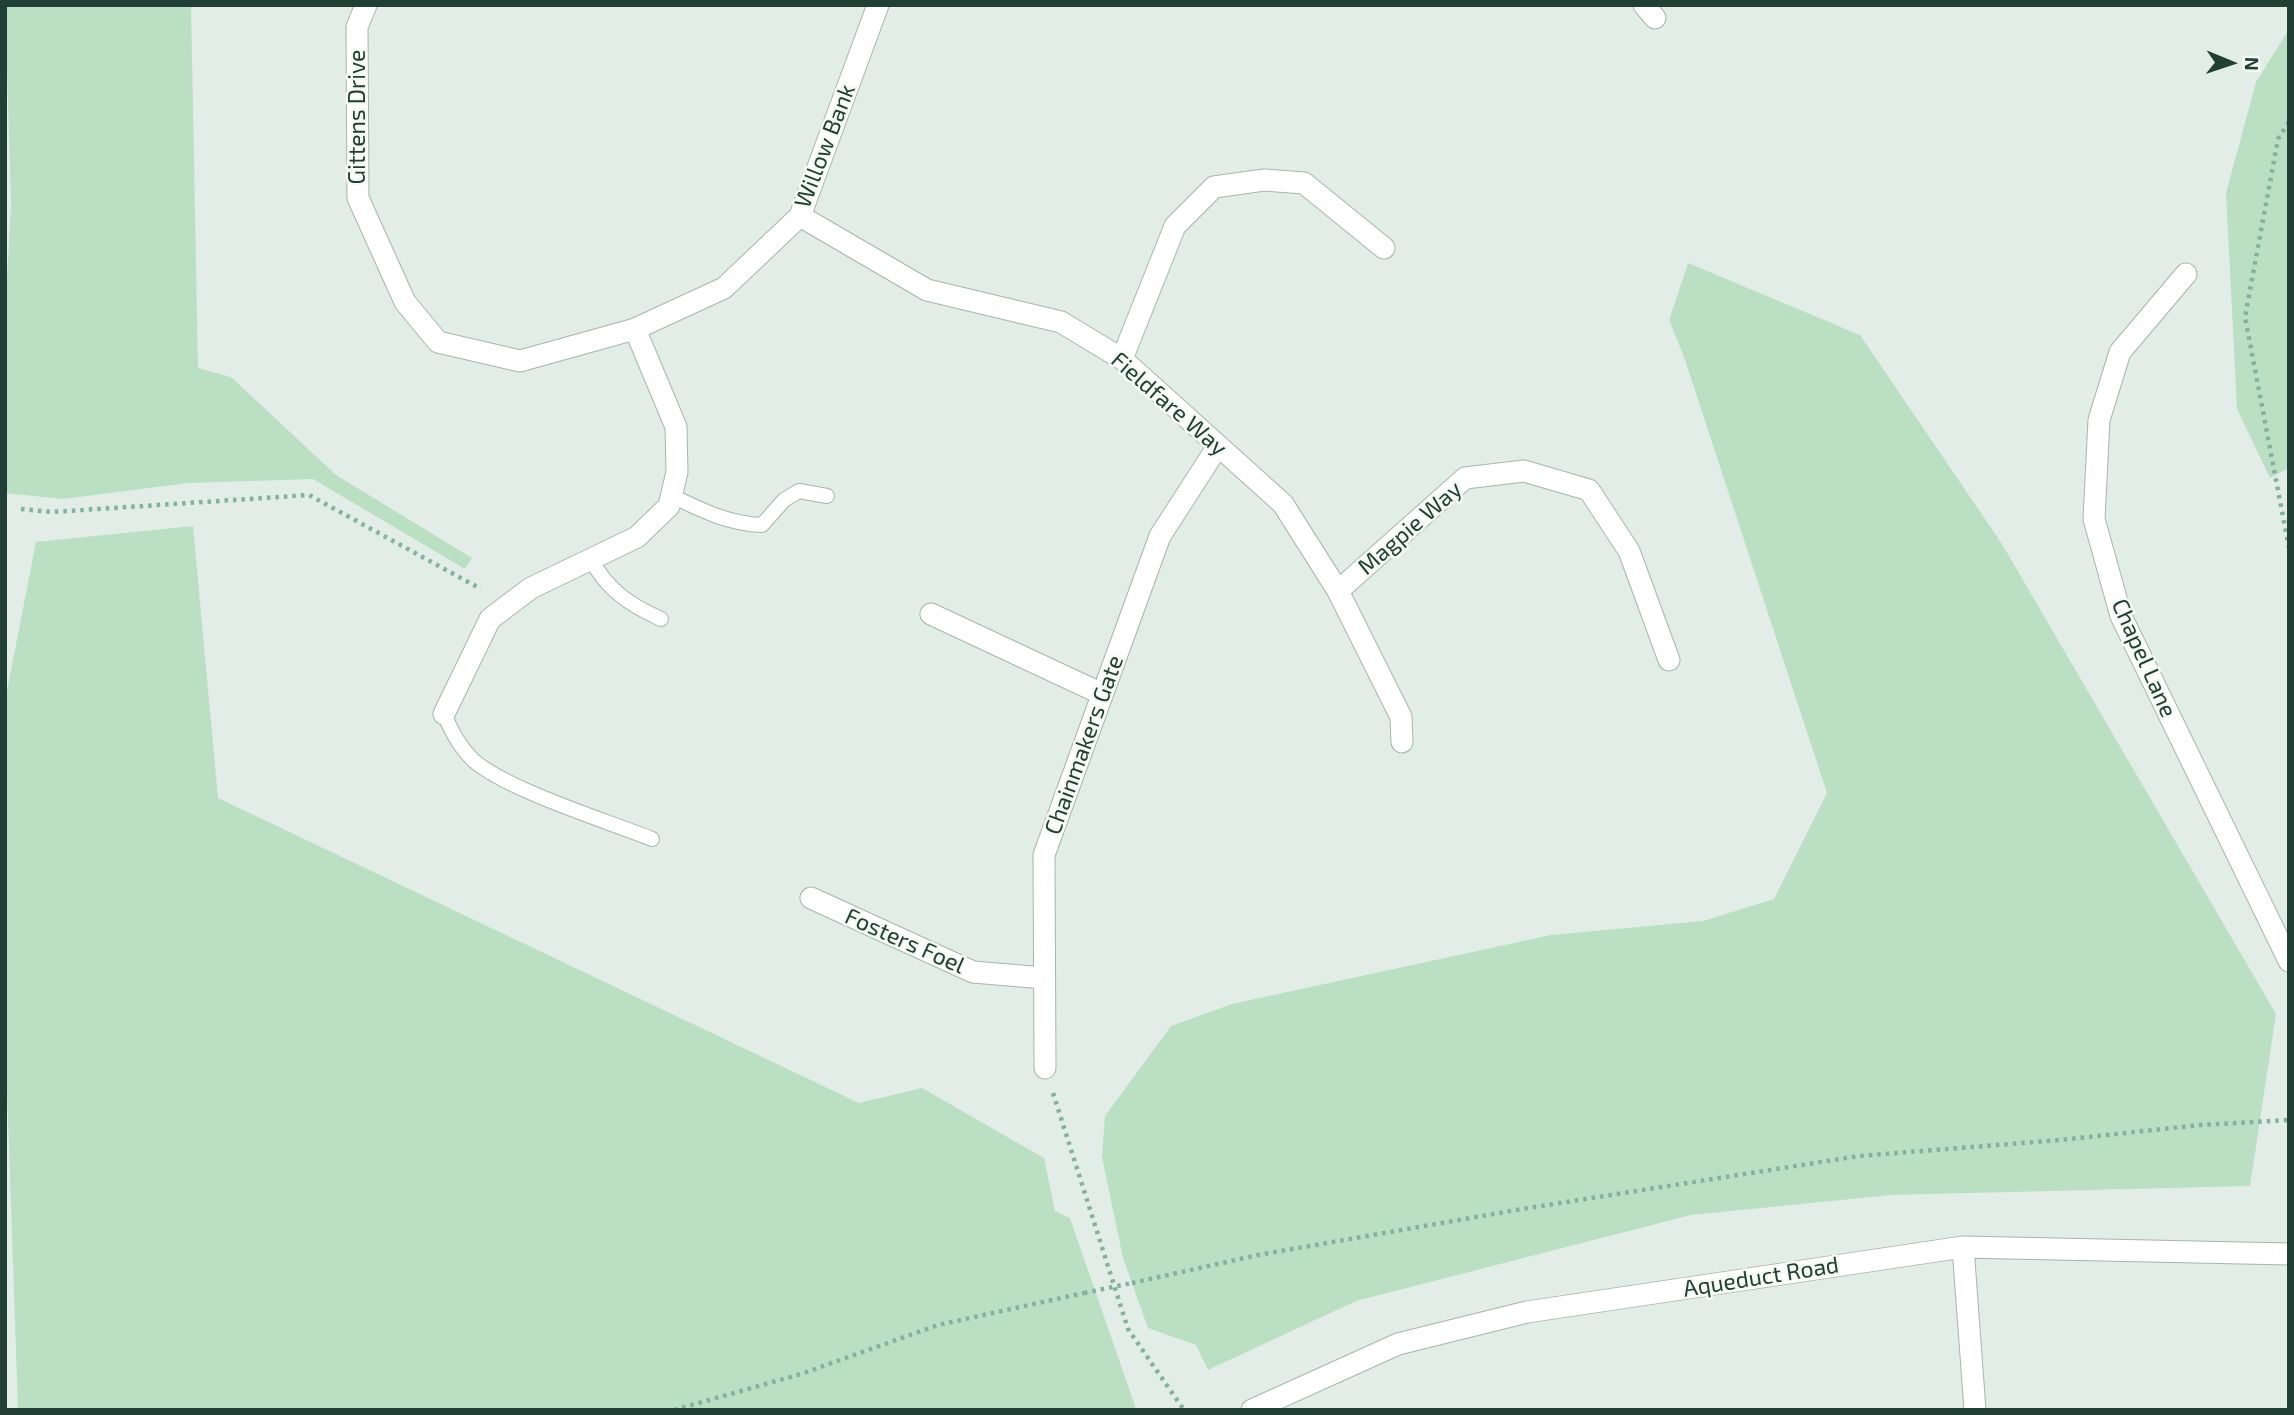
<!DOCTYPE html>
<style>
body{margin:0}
#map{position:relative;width:2294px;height:1415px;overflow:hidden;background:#e3ede8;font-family:"Exo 2",sans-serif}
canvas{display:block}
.frame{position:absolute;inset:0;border:7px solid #223f35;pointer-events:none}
.north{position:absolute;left:2196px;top:28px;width:70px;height:70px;-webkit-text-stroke:5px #f4f9f6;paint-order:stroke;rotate:92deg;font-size:19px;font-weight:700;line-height:28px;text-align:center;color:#223f35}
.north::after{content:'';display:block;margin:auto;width:24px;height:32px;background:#223f35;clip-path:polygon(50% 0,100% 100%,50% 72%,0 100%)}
</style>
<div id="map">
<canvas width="2294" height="1415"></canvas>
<div class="frame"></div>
<div class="north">N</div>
</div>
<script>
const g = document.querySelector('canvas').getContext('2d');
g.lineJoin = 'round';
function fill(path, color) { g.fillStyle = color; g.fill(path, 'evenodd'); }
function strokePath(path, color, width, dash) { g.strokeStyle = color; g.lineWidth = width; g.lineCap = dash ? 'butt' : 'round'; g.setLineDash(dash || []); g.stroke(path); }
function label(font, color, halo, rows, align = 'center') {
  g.font = font + ' "Exo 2",sans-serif'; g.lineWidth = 5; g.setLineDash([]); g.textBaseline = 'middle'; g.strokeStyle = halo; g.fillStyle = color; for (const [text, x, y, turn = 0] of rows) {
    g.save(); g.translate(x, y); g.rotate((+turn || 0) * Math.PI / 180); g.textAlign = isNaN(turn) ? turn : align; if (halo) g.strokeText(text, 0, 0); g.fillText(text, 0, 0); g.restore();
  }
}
fill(new Path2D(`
 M5,5H191L198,368L231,377L336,475L472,558L465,569L313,479L188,483L63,499L5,493V318L11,203Z
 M2289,29V468L2270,478L2237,409L2226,193L2256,82Z
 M1688,263L1860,335L2002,544L2276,1014L2250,1186L1891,1195L1691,1215L1356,1301L1208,1370L1196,1345L1148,1328L1123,1258L1102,1157L1105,1116L1171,1026L1232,1004L1551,935L1703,921L1774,899L1827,793L1684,357L1669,320Z
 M193,526L218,798L859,1103L922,1088L1044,1158L1055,1211L1070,1218L1136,1409L18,1410L5,1032V701L36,542Z`), '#bbdfc2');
const service = new Path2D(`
 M672,496C701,510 729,524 762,525L784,500L799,491L827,496
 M591,559C607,590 630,605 661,619
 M444,714C452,732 459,746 473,760C507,790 607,821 652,839`);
const minor = new Path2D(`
 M366,5L357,27L358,198L405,302L438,342L520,361L635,329L724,288L800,216L878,5
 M1644,5L1655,18
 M800,216L927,290L1061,322L1122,359L1283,504L1338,591L1401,717L1402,742
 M2186,274L2120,352L2099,420L2094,519L2121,616L2289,961
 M1122,359L1175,226L1214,187L1264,180L1304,183L1384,248
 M1338,591L1465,478L1524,471L1589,490L1629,551L1669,660
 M931,614L1102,694
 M444,714L490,619L531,588L637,537L669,506L677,472L676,427L635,329
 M811,898L973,972L1044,978
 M1045,1068L1044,855L1160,536L1218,446
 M1963,1247L1975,1410
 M1252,1410L1398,1344L1527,1312L1963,1247L2289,1254`);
strokePath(service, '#a5b5af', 16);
strokePath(minor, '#a5b5af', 23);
strokePath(new Path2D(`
 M2289,122L2278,139L2245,317L2289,548
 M21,509L52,512L309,495L481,589
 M1053,1093L1128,1329L1184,1410
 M1132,1283L1258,1255L1522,1209L1859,1156L2060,1140L2200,1125L2289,1120
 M674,1410L801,1374L938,1325L1084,1293`), '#82b19f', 4.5, [3.5, 5]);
strokePath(service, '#fff', 14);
strokePath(minor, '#fff', 21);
strokePath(new Path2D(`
 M1084,1293L1132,1283`), '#82b19f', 4.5, [3.5, 5]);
label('23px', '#223f35', '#f4f9f6', [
 ["Gittens Drive",357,117,-90],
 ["Willow Bank",825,146,-69],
 ["Fieldfare Way",1169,404,41],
 ["Magpie Way",1410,528,-41],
 ["Chapel Lane",2144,658,66],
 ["Chainmakers Gate",1084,745,-70],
 ["Fosters Foel",905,941,24],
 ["Aqueduct Road",1761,1277,-9]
]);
</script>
